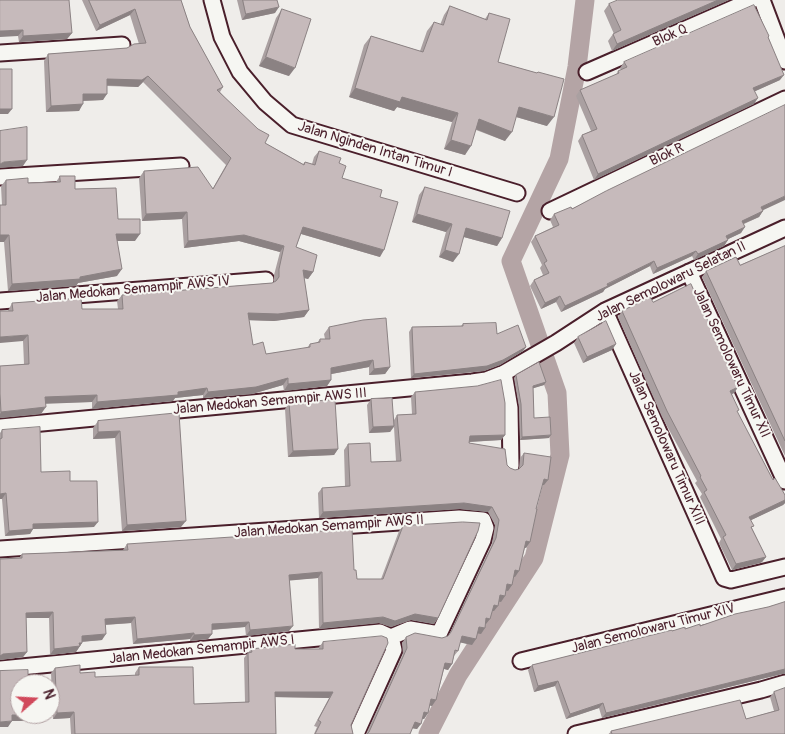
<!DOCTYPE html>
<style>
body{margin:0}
#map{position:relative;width:785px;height:734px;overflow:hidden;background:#efedea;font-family:Pangolin,sans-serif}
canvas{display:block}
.north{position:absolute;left:10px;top:674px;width:50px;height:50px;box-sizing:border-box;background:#f6f6f2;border:1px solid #b1a0a2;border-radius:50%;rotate:71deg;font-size:14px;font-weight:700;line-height:20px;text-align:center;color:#4a1f2b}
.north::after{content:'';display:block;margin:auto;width:18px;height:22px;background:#d1495b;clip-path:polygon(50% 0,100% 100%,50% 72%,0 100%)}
</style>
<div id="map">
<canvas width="785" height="734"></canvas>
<div class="north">N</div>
</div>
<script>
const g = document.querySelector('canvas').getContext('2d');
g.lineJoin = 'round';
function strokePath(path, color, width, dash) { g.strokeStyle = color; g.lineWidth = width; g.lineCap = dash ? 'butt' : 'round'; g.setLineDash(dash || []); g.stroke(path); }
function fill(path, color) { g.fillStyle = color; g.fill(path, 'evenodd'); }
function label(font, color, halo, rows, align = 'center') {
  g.font = font + ' Pangolin,sans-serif'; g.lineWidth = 4; g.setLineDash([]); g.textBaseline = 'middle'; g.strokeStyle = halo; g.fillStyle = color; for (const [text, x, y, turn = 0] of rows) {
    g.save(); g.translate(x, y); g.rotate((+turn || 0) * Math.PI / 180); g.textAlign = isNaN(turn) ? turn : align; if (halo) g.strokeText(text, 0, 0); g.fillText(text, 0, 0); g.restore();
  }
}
strokePath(new Path2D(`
 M428,734L458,675L534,558L560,455L557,393L511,261L559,159L577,67L585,0`), '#b4a4a5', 19);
const street = new Path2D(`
 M212,0L222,37L240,72L265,102L292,125L517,193
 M762,0L785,61
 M0,53L122,45
 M587,72L752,0
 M0,177L181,166
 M550,211L785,99
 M689,272L785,481
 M0,301L266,280
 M605,311L724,578L731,580L785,567
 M504,373L510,408L511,466
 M0,427L472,382L486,380L504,373L556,343L605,311L785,228
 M0,549L459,518L483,520L486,528L483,540L439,634L410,629L391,637
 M521,661L785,597
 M0,669L380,632L391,637L394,650L356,734
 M576,734L761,690L785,683`);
strokePath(street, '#4a1f2b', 19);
strokePath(street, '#f6f6f2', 15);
fill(new Path2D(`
 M0,0L72,33L67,39L19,42L18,36Z
 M82,0H181L190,27L223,87L220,92L265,143L303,164L305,162L312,164L314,157L319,151L339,163L342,178L380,197V257L301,234L296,247L313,272L308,279L304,278L309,310L304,317L274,321L249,320L253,345L266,354L307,348L310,344L317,343L320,339H325L324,334L329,327L390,367L385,374L369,375V367L331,374V380L327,386L284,391L283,385L252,394L203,398V395L175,398L173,401L92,409V402L46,403L41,414L0,418V366L24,364L23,341L8,311L12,303L82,309H118L117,301L122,295L272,283L274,282V275L280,252L239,241L184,248L182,219L142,221L139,178L144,171L213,188L226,165L143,82L138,87L107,86L103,100L83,101L79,111L46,112L44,61L48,54L127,48L139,44L130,15L96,31Z
 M237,0H277L275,13L242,20Z
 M729,0L612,51L608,41L613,34H614L604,11L609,4Z
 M450,6L485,19L489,13L498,62L537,73L538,72L547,126L516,117L505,141L476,130L465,155L444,149L452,122L397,107L394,111L349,97L364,45L371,36L420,51L427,31L434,22L440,25L444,15Z
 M282,9L289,76L259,66L276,18Z
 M768,37L780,80L755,91L754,104L594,180L578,141L582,135L591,131L576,96L580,90L616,75L618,71L621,70L620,68L624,62Z
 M60,176L75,189L118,219L135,241H117V276L78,283L76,286L8,291L4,242H0V205H2L1,186L6,180L28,183L56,182Z
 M425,187L502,238L497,246L464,237L453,262L439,257L446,232L412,222L419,195Z
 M572,209L763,210L759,217L744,224L741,233L728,239L724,246L694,260L692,256L653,274L650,266L605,289L603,292L561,312L556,302L541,309L530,286L534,280L543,275L540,268L542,265L531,242L535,236L553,227L550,220L554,214Z
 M785,246V456L702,277L706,271L740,265Z
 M653,302L738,387L734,393L732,394L737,412L773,480L785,495V503L783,505L751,520L752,528L766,557L762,562L760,563L732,570L719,543L721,539L700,497L702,494L695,483L697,481L662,417L618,317L622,311Z
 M463,324L497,334L526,347L523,351L500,365L484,371L411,378L409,332L412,327L461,326Z
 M578,337L612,350L583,363L574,343Z
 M516,375L546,382L544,385L533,388L534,418L549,438L520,440L519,407L514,378Z
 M415,392L505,435L501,440L470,442L469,443L507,465L510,468L515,470L519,469L520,458L524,453L544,485H542L536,509L530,542L526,548L525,547L519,571L515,577H514L512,585L508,591H506L505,596L501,602L499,601L494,611H492L486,624H485V628L481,634L478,633L476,639L472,645L460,642L458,651L454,656L452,664L448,670L444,669L436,700L432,706L430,705L428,713L424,719H422L417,729L412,728L410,734H366L403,654L402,643L406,637L442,638L448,636L449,635L492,544L495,525L488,512L460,509L319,518L318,493L322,488L345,486L344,450L348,444L371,462L396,461L394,427L390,432L369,433L367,405L371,399L394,420L397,415L412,414L411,397Z
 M289,403L338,449L334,455L288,457L285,409Z
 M179,413L181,527L122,531L115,438L93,439V428L98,421Z
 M2,430L41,472L70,481L94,527L33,529L30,534L5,536L2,499H0V433Z
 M403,526L438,618L434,624L411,620L391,627L379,623L319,629L318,578L290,580L289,631L246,636L245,627L212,630V634L208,639L190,641V639L133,644L131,623L105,625L102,640L82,642V643L76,652L50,655L49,618H26L27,652L23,657L0,660V559L19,558L22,554L123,550L127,544L354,570L357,579H381L399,531Z
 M785,602V674H782L602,718L599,708L566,719L555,686L534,692L528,670L532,665L672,631L700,626Z
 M323,642L351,725L353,734H314L317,727L314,726L329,698L275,697L276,734H71L70,718L53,719L51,673L55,668L80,673L95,677L135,676V673L139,667L194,704L245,702L244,658L251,649H319V647Z
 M785,688V734H609L611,731L746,719L774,711L770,697L774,692Z`), '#aaa0a1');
fill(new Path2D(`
 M718,0H729L612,51L617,44Z
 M279,7L275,13L242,20L246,14Z
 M135,9L130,15L96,31L100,25Z
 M23,30L18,36L0,37V31Z
 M72,33L67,39L19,42L23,36Z
 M266,57L295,68L289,76L259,66Z
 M784,75L780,80L749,94L753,88Z
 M148,76L143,82L138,87L102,85L107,79Z
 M355,88L402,97L458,113L452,122L397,107L394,111L349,97Z
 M83,94H107L103,100L78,101Z
 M758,98L754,104L594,180L598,174Z
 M83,104L79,111L46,112L51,106Z
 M519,107L554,117L547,126L513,116Z
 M0,109H12L8,114H0Z
 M479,119L512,132L505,141L473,128Z
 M451,140L471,146L465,155L444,149Z
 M27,160L23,166L0,168V164L4,162Z
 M785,196V200L757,213L761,207Z
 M763,211L759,217L738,226L742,221Z
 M187,212L182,219L142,221L146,214Z
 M417,214L452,224L446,232L412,222Z
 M303,227L384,250L380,257L298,233Z
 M745,227L741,233L722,242L726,236Z
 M466,228L502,238L497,246L460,236Z
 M116,234H140L135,241H111Z
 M0,235H9L4,242H0Z
 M244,235L284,246L280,252L239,241L184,248L188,241Z
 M728,240L724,246L694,260L698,254Z
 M445,250L459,254L453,262L439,257Z
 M696,251L692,256L653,274L657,268Z
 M654,261L650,266L605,289L603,292L561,312L565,306Z
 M122,269L117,276L78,283L76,286L8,291L12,284L80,277Z
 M303,270L313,272L308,279L298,276Z
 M560,296L556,302L541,309L545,303Z
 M309,310L304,317L274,321L243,320L248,313Z
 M28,335L23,341L0,343V337Z
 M616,344L612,350L583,363L587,357Z
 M526,347L523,351L500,365L484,371L411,378L414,374Z
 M373,360L369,367L326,375L331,368Z
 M390,367L385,374L369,375L374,369Z
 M288,378L283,385L252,394L203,398L208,392Z
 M331,380L327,386L284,391L288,384Z
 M546,382L544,385L531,389L533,386Z
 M738,387L734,393L726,397L730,391Z
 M207,388L203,395L175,398L173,401L92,409L97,402Z
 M97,395L92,402L41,404L45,397Z
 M46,407L41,414L0,418V414L1,412Z
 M394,426L390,432L369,433L373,427Z
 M120,431L115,438L93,439L98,432Z
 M505,435L501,440L466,442L470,436Z
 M551,435L549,438L520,440L522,437Z
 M338,449L334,455L288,457L293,451Z
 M544,479L548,480L544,485H540Z
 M6,493L2,499H0V494Z
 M785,500V503L783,505L745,523L749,517Z
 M464,503L492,507L488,512L460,509L319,518L323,512Z
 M186,521L181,527L122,531L127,525Z
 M98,522L94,527L33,529L30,534L5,536L9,531L33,524Z
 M526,541L530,542L526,548L522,547Z
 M766,557L762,562L760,563L732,570L736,564Z
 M515,570L519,571L515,577L511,576Z
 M322,572L318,578L285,581L289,575Z
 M507,584L512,585L508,591L503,590Z
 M500,595L505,596L501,602L496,601Z
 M494,605L498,606L494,611H490Z
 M53,612L49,618H22L26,613Z
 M415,614L438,618L434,624L411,620L391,627L379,623L319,629L323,623Z
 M135,617L131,623L101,625L105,619Z
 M486,618L490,619L486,624L482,623Z
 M249,622L245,627L208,630L212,624Z
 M293,626L289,631L246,636L250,630Z
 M479,627L485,628L481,634L475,633Z
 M194,633L190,639L133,644L137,639Z
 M106,634L102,640L78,642L82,636Z
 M212,634L208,639L190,641L194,635Z
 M462,636L476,639L472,645L458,642Z
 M79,643H82L76,652L50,655L54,649Z
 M27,652L23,657L0,660V656L3,654Z
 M445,663L452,664L448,670L441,668Z
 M785,669V674H782L602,718L606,713Z
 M558,681L555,686L534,692L538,686Z
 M275,692H333L329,698L271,697Z
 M431,699L436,700L432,706L427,705Z
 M603,703L599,708L566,719L570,714Z
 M74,712L70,718L53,719L57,713Z
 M424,712L428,713L424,719L420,718Z
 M12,715H29L25,721H8Z
 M12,721L8,727H0V722Z
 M415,722L421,724L417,729L411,728Z`), '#8b8283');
const building = new Path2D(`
 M0,0H69L72,33L23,36V30L0,31Z
 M89,0H181L190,27L223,87L217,90L258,129L269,135L265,143L304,165L305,162L315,165L319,151L341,158L339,163L346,166L342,178L382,190L380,197L398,202L384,250L303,227L296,247L317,255L313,272L303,270L309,310L278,314L248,313L253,345L263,342L266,354L310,347V344L320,342V339H330L329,327L363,320L386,318L390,367L374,369L373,360L331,368V380L288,384V378L256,387L208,392L207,388L178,392V395L97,402V395L45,397L46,407L1,412L0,394V366L29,364L28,335L0,337V311H13L12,303L81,298L82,309H123L122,295L272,283L276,281L279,277V269L284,246L244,235L188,241L187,212L146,214L144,171L198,167L213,189L231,158L148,76L142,80L107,79V94H83V104L51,106L48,54L127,48L134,44L146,43L135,9L100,25Z
 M243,0H277L279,7L246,14Z
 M618,0H718L617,44L613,34L621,30L609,4Z
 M754,5L769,36L768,37L784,75L753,88L758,98L598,174L582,135L597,129L580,90L619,73L618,71L627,67L624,62Z
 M450,6L487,20L489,13L510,19L498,62L537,73L538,72L564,79L554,117L519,107L512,132L479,119L471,146L451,140L458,113L402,97L400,102L355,88L371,36L423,52L434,22L443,25Z
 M282,9L311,19L295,68L266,57Z
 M0,69H12V109H0Z
 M785,105V196L761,207L763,211L742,221L745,227L726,236L728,240L698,254L696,251L657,268L654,261L607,284L608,286L565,306L560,296L545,303L534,280L549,273L544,263L547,261L535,236L559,225L554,214L571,207L572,209L606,191Z
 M27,127V160L4,162L0,164V131Z
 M60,176H75V189L116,188L118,219H140V234H116L122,269L80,277V279L12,284L9,235H0V205H6V180L28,178V183L60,182Z
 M425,187L510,211L502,238L466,228L459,254L445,250L452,224L417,214Z
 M785,246V441L706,271L736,257L740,265Z
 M691,284L738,387L730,391L739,410L737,411L773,480L775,478L785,495V500L749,517L754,526L751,527L766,557L736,564L723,537L726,535L704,492L707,490L700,477L701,476L667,411L622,311L650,297L653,302Z
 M606,321L616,344L587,357L578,337Z
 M496,323L497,334L518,325L526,347L503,360L487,366L414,374L412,327L463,326V324Z
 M539,362L546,382L533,386L534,418L550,417L551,435L522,437L521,404L516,375Z
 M501,380L505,403V435L470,436L469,443L505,449L507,465L510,468L515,470L519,469L523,465L524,453L551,457L548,480L544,479L536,509H537L530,542L526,541L519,571L515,570L512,585L507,584L505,596L500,595L498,606L494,605L490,619L486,618L485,628L479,627L476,639L462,636L458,651L455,650L452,664L445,663L436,700L431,699L428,713L424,712L421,724L415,722L410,734H367L369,732L407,648L406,637L415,633L442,638L448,636L451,632L496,538L499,520L492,507L464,503L323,512L322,488L350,486L348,444L370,443L371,462L401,461L397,415L416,414L415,392L477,386Z
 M392,398L394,426L373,427L371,399Z
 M335,400L338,449L293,451L289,403Z
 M179,413L186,521L127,525L120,431L98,432V421Z
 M40,427L41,472L70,471V481H97L98,522L33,524V529L9,531L6,493L0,494V439L2,438V430Z
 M463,522L480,523L478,531L438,618L415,614L395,621L383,617L323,623L322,572L289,575L293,626L250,630L249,622L212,624V634L194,635V633L137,639L135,617L105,619L106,634L82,636V643H79L80,646L54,649L53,612L26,613L27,652L3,654L0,656V559L22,558V554L128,550L127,544L352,529L354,570H356L357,579H383L403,526Z
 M785,602V669L606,713L603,703L570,714L558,681L538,686L532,665L672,630V631L685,627V629L700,624V626L735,614L768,607Z
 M382,636L387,638L388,643L351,725L353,734H315L321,722L318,720L333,692H275L276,734H75L74,712L57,713L55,668L80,665V673L95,672V677L139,675V667H193L194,704L249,702L248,653L252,652L251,649L295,644V649H323V642Z
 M28,670V684H20V714H29V715H12V721L0,722V671Z
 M785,688V734H612L611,731L740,700L746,719L779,710L774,692Z`);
fill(building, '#c6babb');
strokePath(building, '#8b8283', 1);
label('14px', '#4a1f2b', '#f6f6f2', [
 ["Blok Q",670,36,-24],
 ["Jalan Nginden Intan Timur I",375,150,17],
 ["Blok R",667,155,-25],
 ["Jalan Semolowaru Selatan II",671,282,-26],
 ["Jalan Medokan Semampir AWS IV",133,290,-5],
 ["Jalan Semolowaru Timur XII",731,363,65],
 ["Jalan Medokan Semampir AWS III",270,402,-5],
 ["Jalan Semolowaru Timur XIII",666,448,66],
 ["Jalan Medokan Semampir AWS II",329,527,-4],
 ["Jalan Semolowaru Timur XIV",653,629,-14],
 ["Jalan Medokan Semampir AWS I",202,650,-6]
]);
</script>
